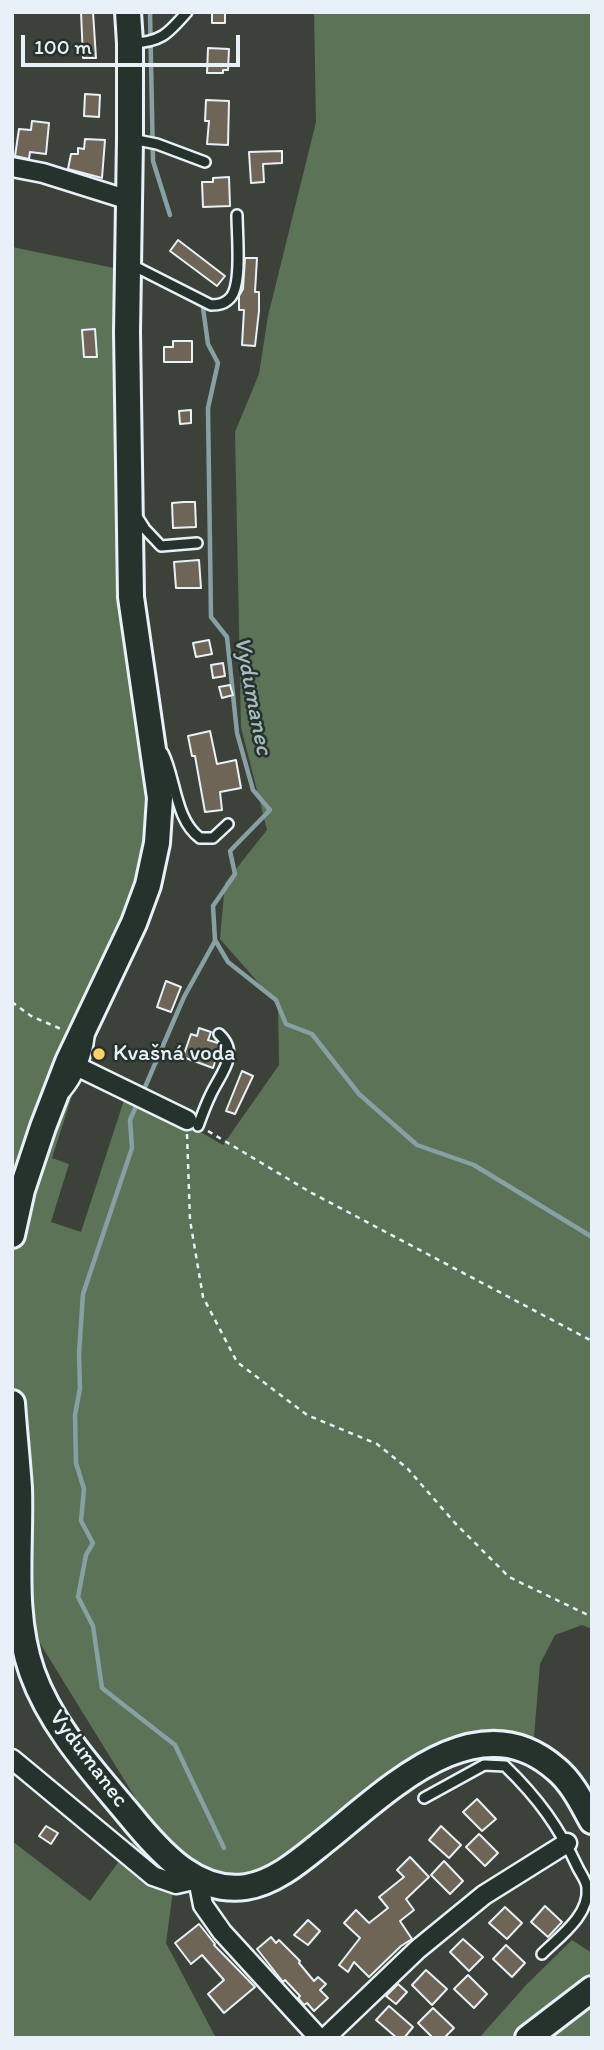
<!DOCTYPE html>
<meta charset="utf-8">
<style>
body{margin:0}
#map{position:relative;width:604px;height:2050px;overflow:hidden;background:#3c423a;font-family:Itim,sans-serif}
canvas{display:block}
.frame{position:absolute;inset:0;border:14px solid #e8f1f8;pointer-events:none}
.scale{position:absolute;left:21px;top:35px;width:219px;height:32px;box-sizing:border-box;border:4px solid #e8f1f8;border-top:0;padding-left:9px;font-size:21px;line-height:24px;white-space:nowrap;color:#e8f1f8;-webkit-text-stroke:5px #26332d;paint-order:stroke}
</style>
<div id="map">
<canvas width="604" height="2050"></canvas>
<div class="frame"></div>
<div class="scale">100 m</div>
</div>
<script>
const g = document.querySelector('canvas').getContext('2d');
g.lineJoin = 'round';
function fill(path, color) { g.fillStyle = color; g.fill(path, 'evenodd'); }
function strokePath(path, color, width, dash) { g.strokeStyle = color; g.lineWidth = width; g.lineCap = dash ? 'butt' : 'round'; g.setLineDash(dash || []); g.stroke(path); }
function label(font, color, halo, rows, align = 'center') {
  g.font = font + ' Itim,sans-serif'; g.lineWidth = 5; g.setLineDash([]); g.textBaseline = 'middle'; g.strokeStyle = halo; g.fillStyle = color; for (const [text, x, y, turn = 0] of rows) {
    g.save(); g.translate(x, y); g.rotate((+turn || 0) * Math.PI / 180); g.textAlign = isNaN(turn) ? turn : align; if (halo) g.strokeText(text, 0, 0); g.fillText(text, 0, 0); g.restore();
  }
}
fill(new Path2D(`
 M314,12H592V1629L582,1625L555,1635L540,1664L533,1749L447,1752L298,1862L225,1884L177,1861L166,1943L216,2038H12V1841L90,1901L149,1820L12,1598V247L119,269L158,839L74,1059L223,1145L279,1065L278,1005L220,939L225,883L267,830L241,727L235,432L259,374L268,316L316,122ZM79,1074L127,1091L81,1232L51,1222L69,1164L52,1158Z
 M572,1940L592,1953V2038H479L527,1984Z`), '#5c7357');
strokePath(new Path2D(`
 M150,12L153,161L170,215
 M203,308L208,344L218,363L208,408L211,617L227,637L237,733L253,790L270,810L230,851L235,874L213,906L215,940L228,962L276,1000L286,1024L312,1034L359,1094L417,1145L474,1165L592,1237
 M142,1094L184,997L215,941
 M138,1102L130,1120L132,1148L83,1294L79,1354L80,1388L75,1415L76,1463L84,1489L81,1521L93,1543L86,1555L78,1597L93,1626L102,1688L175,1745L224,1848`), '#87a0a3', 4.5);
const building = new Path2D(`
 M81,12H93L96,58H83Z
 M212,12H225V23H212Z
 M208,48L229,49L228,70H223V73H207Z
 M85,94L100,95L99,117L84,116Z
 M206,100L229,101L228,145L207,144L209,121H205Z
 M32,121L49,123L46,154L30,152L29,159L15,156L19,129L31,130Z
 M85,139L105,140L102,178L68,169L71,154H78V148L84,149Z
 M282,151V163L263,164L264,182L251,183L249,152Z
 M229,177L230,206L203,207L202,182H213V178Z
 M178,240L225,276L217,286L170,251Z
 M245,258H257L255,292H259V311L255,346L242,345L244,310H239V296L243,289Z
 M95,329L97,357H84L82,330Z
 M173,341H192V362H164V347H173Z
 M191,410V423L180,424L179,411Z
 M184,502H195L196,527L173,528L172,503Z
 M199,560L201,588H176L174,562Z
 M209,640L212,654L196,657L193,643Z
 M223,663L225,676L213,678L211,665Z
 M230,685L233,695L222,698L219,687Z
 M210,731L217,764L236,760L241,788L220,792L222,810L205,812L195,756H192L188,736Z
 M166,981L181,987L171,1012L157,1007Z
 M199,1028L211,1032L208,1040L218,1043L220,1047L213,1068L183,1057L191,1034L197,1036Z
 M242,1071L253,1076L235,1114L226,1111Z
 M477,1799L496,1819L482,1831L463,1812Z
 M46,1826L58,1833L51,1844L39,1836Z
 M441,1826L461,1845L449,1858L429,1840Z
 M479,1834L498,1853L485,1866L466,1847Z
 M410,1857L429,1877L406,1899L414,1910L400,1921L412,1939L401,1946L369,1977L354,1962L348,1972L339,1965L360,1938L344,1923L356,1910L369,1923L388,1908L379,1897L404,1877L397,1870Z
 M444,1861L463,1881L450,1894L431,1875Z
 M545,1906L562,1922L548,1937L531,1922Z
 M505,1907L522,1923L507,1939L489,1923Z
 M308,1920L320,1931L308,1945L294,1935Z
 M199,1924L215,1944L214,1945L255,1987L224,2013L208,1994L224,1980L202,1955L191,1964L175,1943Z
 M271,1937L276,1943L279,1940L300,1961L299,1963L314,1981L318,1977L326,1984L320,1990L328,1998L314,2011L307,2003L304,2005L298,1998L300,1996L285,1980L283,1982L257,1949Z
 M463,1939L483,1957L469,1971L450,1952Z
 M506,1945L525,1963L512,1977L493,1959Z
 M426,1970L447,1989L432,2005L412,1985Z
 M468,1975L487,1994L474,2008L454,1989Z
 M398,1984L407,1992L396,2004L386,1996Z
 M389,2006L413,2027L404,2038H397L376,2020Z
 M433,2008L454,2028L444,2038H433L418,2023Z`);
fill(building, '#6e6557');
strokePath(building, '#e8f1f8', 2);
const lane = new Path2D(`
 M130,43C160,43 168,34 187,12
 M132,139L157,144L205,162
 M132,265L211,305C219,305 225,304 231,297C242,283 237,234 237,215
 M136,515L145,529L161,546L197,543
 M163,753C176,779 175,820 200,838H213L228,824
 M65,1093C78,1078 87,1056 89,1037
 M198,1126C202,1115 206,1104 211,1094C220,1074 241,1054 219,1034
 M424,1798L484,1765L505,1766C538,1798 559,1827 578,1868C581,1874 587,1882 587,1888C590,1915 559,1937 542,1954`);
const street = new Path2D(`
 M12,167L43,173L129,200
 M68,1062L187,1120
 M12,1759L153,1876L176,1884L198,1879L203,1905L222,1932L319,2038
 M325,2038L418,1949L484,1895L567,1843`);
const secondary = new Path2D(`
 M12,1235L22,1190L43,1127L68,1062L134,923L148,885L157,843L160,798L131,597L127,332L130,139V43L128,12
 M12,1403C14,1431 17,1459 19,1488C21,1548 11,1613 32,1672C53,1731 98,1776 137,1824C164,1856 199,1894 246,1887C277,1882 303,1858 327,1839C388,1790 477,1700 556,1769C572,1782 582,1803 592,1821
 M528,2038L592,1989`);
strokePath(lane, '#e8f1f8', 14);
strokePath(street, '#e8f1f8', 23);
strokePath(secondary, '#e8f1f8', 30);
strokePath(new Path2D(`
 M12,1002L31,1016L61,1029
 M208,1131L310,1192L592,1341
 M187,1134L190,1220L203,1297L237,1362L307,1415L377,1444L407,1468L455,1523L509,1577L592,1617`), '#e8f1f8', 2.5, [5, 5]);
strokePath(lane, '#26332d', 9);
strokePath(street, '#26332d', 18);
strokePath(secondary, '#26332d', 24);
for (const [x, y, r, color] of [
 [99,1054,7,"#ffd166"]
]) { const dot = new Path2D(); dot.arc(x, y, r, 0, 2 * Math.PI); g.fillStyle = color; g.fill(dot); strokePath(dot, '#26332d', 2.5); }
label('23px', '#e8f1f8', '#26332d', [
 ["Kvašná voda",113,1054]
], 'left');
label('23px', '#e8f1f8', '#26332d', [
 ["Vydumanec",88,1759,53]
]);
label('italic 24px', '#a7bbbf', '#26332d', [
 ["Vydumanec",252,696,79]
]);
</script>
